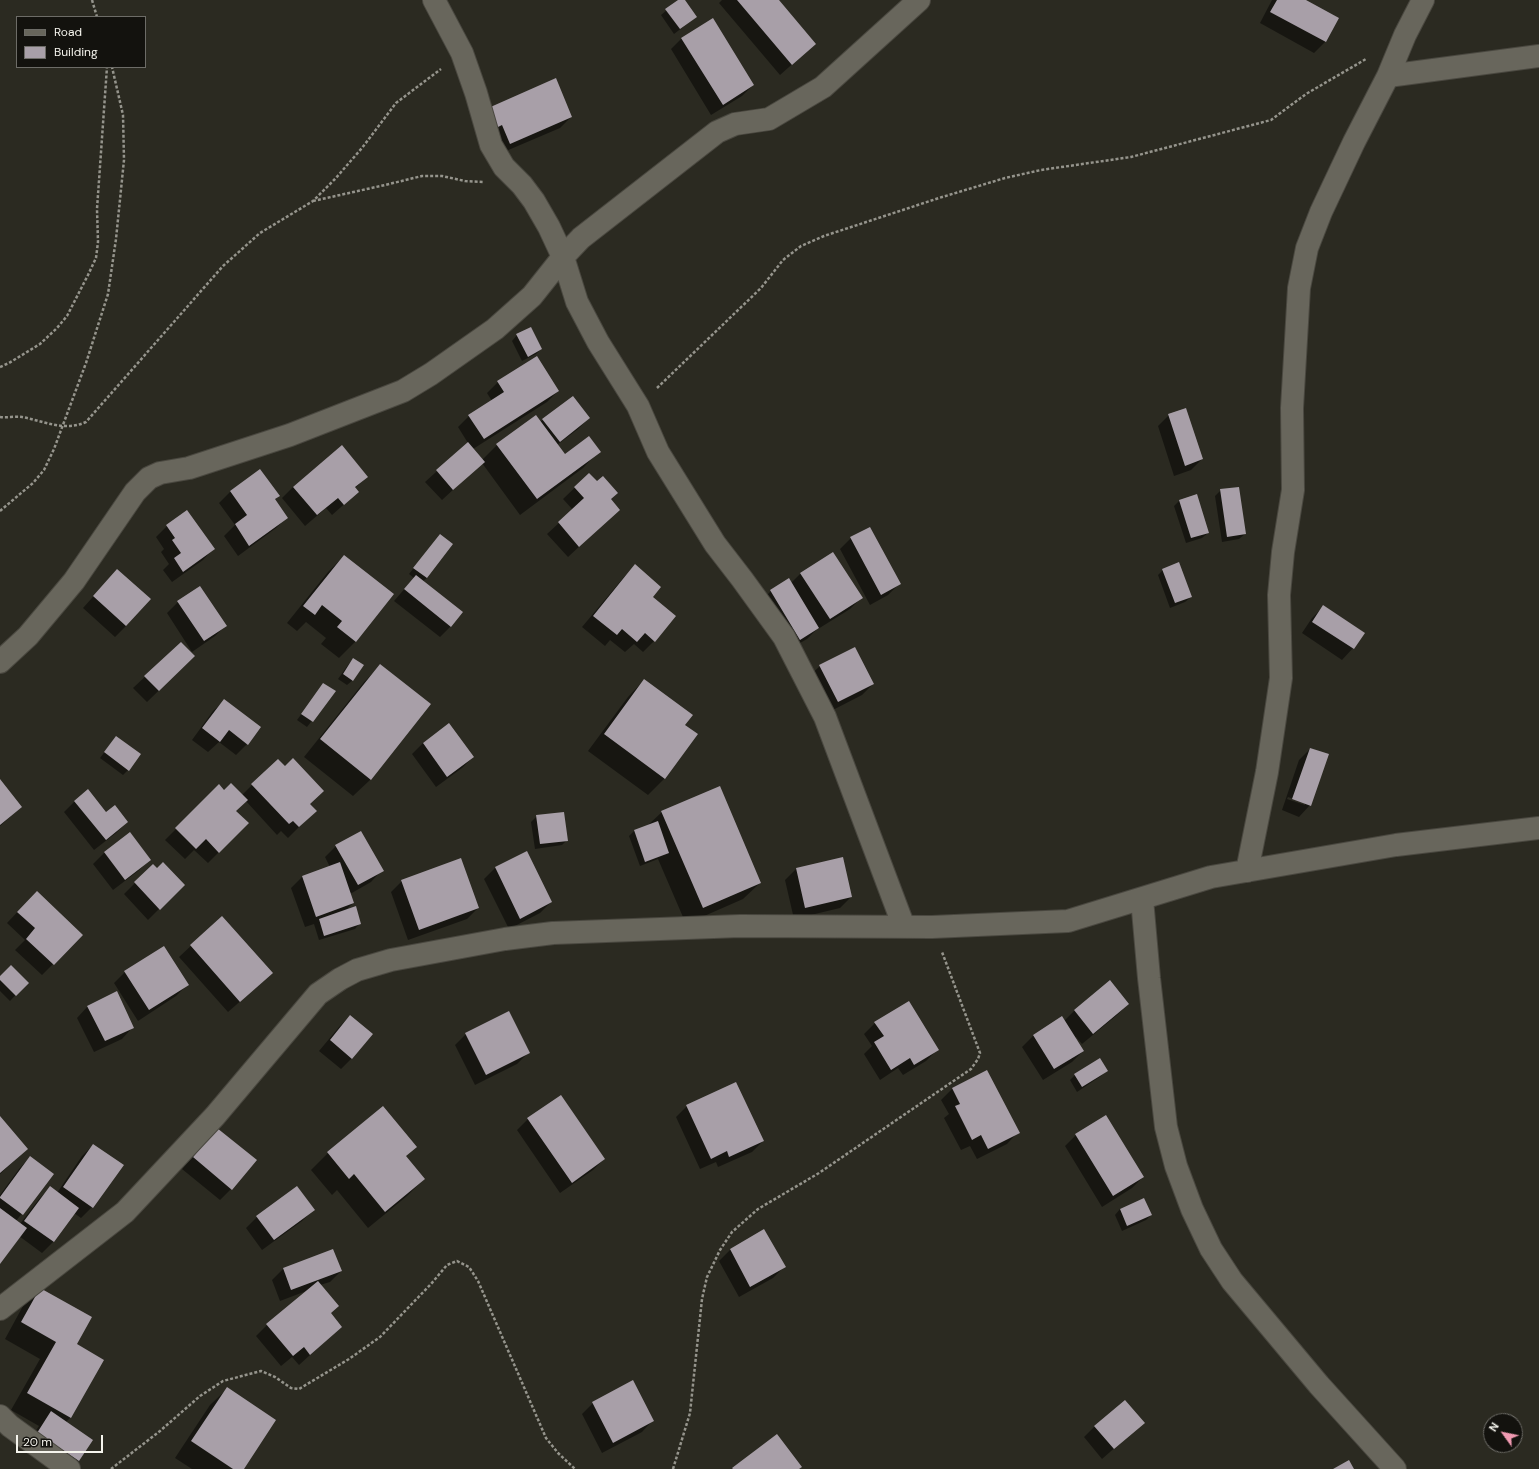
<!DOCTYPE html>
<style>
body{margin:0}
#map{position:relative;width:1539px;height:1469px;overflow:hidden;background:#2b2a21;font-family:"DM Sans",sans-serif}
canvas{display:block}
.legend{position:absolute;left:16px;top:16px;width:130px;height:52px;box-sizing:border-box;background:#13120e;border:1px solid #6d6c67;margin:0;padding:5px 7px;list-style:none;font-size:12px;color:#f5f4ed}
.legend li{display:flex;align-items:center;gap:8px;height:20px}
.legend b{width:20px;border:1px solid #6d6c67}
.north{position:absolute;left:1483px;top:1413px;width:40px;height:40px;box-sizing:border-box;background:#13120e;border:1px solid #6d6c67;border-radius:50%;rotate:303deg;font-size:11px;font-weight:700;line-height:16px;text-align:center;color:#f5f4ed}
.north::after{content:'';display:block;margin:auto;width:14px;height:18px;background:#f19ab2;clip-path:polygon(50% 0,100% 100%,50% 72%,0 100%)}
.scale{position:absolute;left:16px;top:1435px;width:87px;height:18px;box-sizing:border-box;border:2px solid #f5f4ed;border-top:0;padding-left:5px;font-size:12px;line-height:14px;white-space:nowrap;color:#f5f4ed;-webkit-text-stroke:3px #13120e;paint-order:stroke}
</style>
<div id="map">
<canvas width="1539" height="1469"></canvas>
<ul class="legend">
<li><b style="height:5px;background:#68665c"></b>Road</li>
<li><b style="height:11px;background:#a89fa8"></b>Building</li>
</ul>
<div class="north">N</div>
<div class="scale">20 m</div>
</div>
<script>
const g = document.querySelector('canvas').getContext('2d');
g.lineJoin = 'round';
function fill(path, color) { g.fillStyle = color; g.fill(path, 'evenodd'); }
function strokePath(path, color, width, dash) { g.strokeStyle = color; g.lineWidth = width; g.lineCap = dash ? 'butt' : 'round'; g.setLineDash(dash || []); g.stroke(path); }
fill(new Path2D(`
 M679,0H684L696,17L674,34L661,15Z
 M722,0H778L815,44L780,75L719,3Z
 M1272,0H1304L1338,18L1325,42L1314,53L1260,23Z
 M682,38L753,85L742,96L711,115L671,49Z
 M571,117L560,128L499,154L475,120Z
 M517,335L541,349L536,354L522,361L512,341Z
 M498,382L558,391L547,402L473,449L482,460L497,445L543,420L589,418L578,429L557,445L565,456L599,451L583,468L520,515L482,463L442,500L425,482L468,443L458,427L469,416L492,401L487,393Z
 M1169,415L1202,459L1191,470L1174,476L1158,426Z
 M260,470L279,496L274,500L287,517L276,528L238,556L224,536L235,525L219,503L230,492Z
 M589,474L610,499L608,520L568,557L547,534L573,510L563,499Z
 M367,477L355,488L358,492L332,515L326,508L305,526L282,498L293,487Z
 M1221,490L1245,534L1239,539L1222,542L1215,496Z
 M1196,496L1208,533L1202,538L1186,543L1174,506L1179,501Z
 M167,526L214,548L203,560L172,582L163,570L169,564L161,552L164,549L156,537Z
 M440,535L427,578L423,581L451,626L440,637L394,601L414,578L409,574Z
 M851,538L899,584L888,595L870,605L840,549Z
 M344,556L393,594L355,642L339,658L321,644L326,638L306,622L297,631L287,623L328,572Z
 M635,566L654,641L643,652L634,644L625,652L610,640L605,646L582,627L624,577Z
 M117,570L126,626L115,637L83,608Z
 M1163,570L1191,597L1185,602L1170,608L1158,575Z
 M801,573L861,598L850,609L818,629V628L807,639L788,650L760,602L771,591L791,583Z
 M178,602L226,625L215,636L192,652L167,613Z
 M1323,607L1353,648L1342,660L1302,633L1312,618Z
 M181,643L183,667L147,702L133,688Z
 M353,659V680L347,685L338,679L348,665Z
 M381,665L430,704L370,780L353,796L304,757L364,682Z
 M820,666L873,684L862,695L827,713L808,677Z
 M644,680L684,725L697,735L664,779L648,795L588,751L628,697Z
 M324,684L334,692L307,727L297,720Z
 M225,700L247,744L236,755L219,742L208,752L192,740L213,711Z
 M449,725L473,757L462,768L436,787L412,754L423,743Z
 M116,737L128,770L123,775L100,758Z
 M1310,749V805L1299,817L1282,810L1299,760ZM1288,797L1305,803V805L1287,799Z
 M0,781L21,807L0,826Z
 M252,785L309,804L304,822L288,838L281,831L277,835L245,800L235,811L248,823L208,863L194,850L185,859L165,840L219,786L224,791L242,795Z
 M75,801L106,813L127,822L116,833L94,850L64,812Z
 M662,812L760,883L743,899L686,924L658,859L640,866L629,836L634,831L647,826Z
 M537,816L567,840L562,845L535,849L531,822Z
 M129,834L149,860L138,871L113,890L93,864L104,853Z
 M336,846L382,870L371,882L350,894L353,903L345,911L360,923L355,929L319,940L314,924L305,927L291,888L302,877L330,867L325,857Z
 M842,858L851,897L840,908L794,919L785,880L796,869Z
 M495,868L551,902L540,913L509,929L484,879Z
 M402,881L478,908L467,919L408,940L391,892Z
 M135,883L183,885L148,920L124,894Z
 M26,903L53,964L42,975L15,950L25,940L7,923Z
 M222,917L260,984L228,1012L179,957Z
 M125,972L187,985L176,996L138,1021L114,983Z
 M0,978L27,983L10,1001L0,991Z
 M1110,982L1128,1004L1117,1015L1082,1044L1076,1037L1075,1038L1083,1051L1072,1062L1043,1080L1022,1047L1033,1036L1064,1021L1074,1011Z
 M88,1006L133,1027L122,1039L94,1052L77,1018Z
 M350,1016L352,1058L341,1069L319,1051L339,1027Z
 M875,1023L937,1050L926,1061L903,1075L898,1068L880,1080L864,1054L872,1046L864,1034Z
 M466,1034L528,1053L517,1064L475,1085L455,1045Z
 M986,1071L1018,1132L1007,1144L977,1159L970,1146L961,1150L944,1118L949,1114L941,1100L952,1089Z
 M1106,1071L1101,1076L1077,1092L1070,1080L1075,1075Z
 M687,1106L763,1141L752,1152L718,1167L716,1162L700,1169L676,1117Z
 M0,1118L27,1149L0,1174Z
 M528,1119L604,1159L593,1170L560,1193L517,1130Z
 M1076,1135L1143,1177L1132,1188L1102,1207L1065,1146Z
 M206,1140L231,1189L220,1200L182,1169Z
 M93,1145L92,1207L81,1218L74,1213L53,1242L42,1253L19,1236L0,1262V1195L19,1169L30,1157L52,1174L16,1221L20,1224L39,1199L50,1188L57,1193L82,1156Z
 M328,1153L405,1157L424,1179L407,1196L368,1228L337,1190L332,1195L311,1170Z
 M1120,1209L1151,1215L1146,1220L1122,1231L1115,1215Z
 M313,1210L302,1221L262,1250L246,1228L257,1217Z
 M764,1231L784,1267L773,1278L739,1297L719,1261L730,1250Z
 M283,1269L341,1271L330,1282L320,1285L330,1314L341,1327L299,1365L292,1357L281,1366L256,1336L267,1325L309,1290L280,1301L272,1280Z
 M40,1289L75,1344L103,1360L70,1418L66,1422L92,1440L78,1461L70,1469L27,1444L39,1426L11,1410L40,1359L5,1339L23,1306Z
 M227,1389L242,1469H192L175,1458L210,1405Z
 M593,1403L653,1420L642,1432L602,1453L582,1414Z
 M1143,1423L1102,1459L1084,1437L1095,1426Z`), '#0007');
fill(new Path2D(`
 M678,0H685L697,17L680,29L665,9Z
 M737,0H779L816,44L792,65Z
 M1277,0H1306L1339,18L1326,42L1270,12Z
 M713,18L754,85L723,105L681,38Z
 M556,78L572,117L510,144L502,125L494,129L486,109Z
 M531,327L542,349L528,357L516,334Z
 M537,356L559,391L484,439L468,415L504,392L497,381Z
 M573,396L590,418L560,442L542,419Z
 M1186,408L1203,459L1185,466L1168,414Z
 M536,415L565,454L589,436L601,452L537,499L496,444Z
 M468,442L485,462L453,490L436,470Z
 M342,445L368,477L355,487L359,492L344,505L338,498L317,515L293,487Z
 M260,469L280,496L275,499L288,518L249,546L235,524L247,515L230,491Z
 M589,473L597,481L603,476L618,493L611,499L620,510L579,547L558,522L584,498L574,487Z
 M1239,487L1246,534L1227,537L1220,489Z
 M1197,494L1209,533L1191,538L1179,500Z
 M187,510L215,549L183,572L174,558L181,553L172,540L175,538L166,525Z
 M870,527L901,584L881,595L850,537Z
 M440,534L453,544L427,578L413,568Z
 M833,552L863,598L830,619L800,573Z
 M344,555L394,594L356,642L337,627L342,621L322,605L315,615L303,606Z
 M1179,562L1192,597L1175,603L1162,569Z
 M635,564L661,587L653,597L676,616L655,642L645,633L637,642L622,629L617,635L593,616Z
 M117,569L151,599L126,626L93,596Z
 M416,575L463,612L451,627L404,589Z
 M789,578L819,628L800,640L770,590Z
 M200,586L227,626L204,641L177,601Z
 M1323,605L1365,633L1354,649L1312,622Z
 M181,642L195,656L159,691L144,676Z
 M855,647L874,684L838,702L819,665Z
 M353,658L364,665L353,681L343,674Z
 M380,664L431,704L371,780L320,739Z
 M644,679L693,715L685,725L698,734L665,779L604,734Z
 M323,683L336,691L313,722L301,714Z
 M224,699L261,727L248,745L229,730L220,742L202,728Z
 M449,723L474,757L447,777L423,743Z
 M116,736L141,754L129,771L104,752Z
 M1310,748L1329,754L1311,806L1292,799Z
 M293,758L324,791L310,804L317,811L299,827L293,821L289,824L251,784L278,759L285,766Z
 M0,779L22,807L0,825Z
 M231,783L248,800L236,811L249,823L219,853L206,839L196,849L175,828L219,784L224,790Z
 M720,786L761,883L703,908L661,811Z
 M88,789L106,812L115,805L128,822L106,840L74,801Z
 M564,812L568,841L540,844L536,815Z
 M658,821L669,853L645,862L634,830Z
 M361,831L384,871L358,885L335,845Z
 M130,832L151,860L125,880L104,852Z
 M527,851L552,902L520,919L495,867Z
 M843,857L852,897L805,908L796,868Z
 M461,858L479,908L419,930L401,880Z
 M163,862L185,885L160,910L134,882L153,864L157,868Z
 M340,862L354,903L316,917L302,876Z
 M37,891L83,935L54,965L26,939L35,928L17,912Z
 M356,906L361,924L324,936L319,919Z
 M222,916L273,973L240,1002L190,945Z
 M164,946L189,985L149,1010L124,971Z
 M11,965L29,983L16,996L0,980V976Z
 M1110,980L1129,1004L1093,1034L1074,1010Z
 M117,991L134,1028L105,1041L87,1006Z
 M909,1001L939,1050L914,1065L910,1058L891,1070L874,1042L884,1036L874,1022Z
 M509,1011L530,1053L486,1075L465,1033Z
 M350,1015L373,1034L352,1059L330,1040Z
 M1062,1016L1084,1051L1054,1069L1033,1035Z
 M1100,1058L1108,1071L1082,1087L1074,1074Z
 M987,1070L1020,1133L988,1149L981,1135L972,1140L955,1106L960,1104L952,1088Z
 M736,1082L764,1141L729,1157L727,1151L711,1159L686,1105Z
 M561,1095L605,1159L572,1183L527,1118Z
 M383,1106L417,1147L406,1156L425,1179L385,1212L354,1174L349,1179L327,1152Z
 M1106,1115L1144,1177L1113,1196L1075,1134Z
 M0,1116L28,1149L0,1173Z
 M217,1128L257,1160L232,1190L193,1157Z
 M93,1144L124,1165L93,1208L63,1187Z
 M30,1156L54,1174L23,1215L0,1198V1197Z
 M50,1186L79,1208L54,1242L24,1221Z
 M297,1186L315,1210L274,1240L256,1216Z
 M1144,1198L1152,1215L1127,1226L1120,1209Z
 M0,1208L27,1228L0,1264Z
 M764,1229L786,1267L750,1287L730,1249Z
 M333,1249L342,1271L291,1290L283,1268Z
 M318,1281L339,1306L331,1313L342,1327L310,1355L304,1347L293,1356L266,1324Z
 M40,1288L92,1317L77,1344L104,1360L71,1418L27,1393L56,1342L21,1322Z
 M633,1380L654,1421L613,1443L592,1402Z
 M227,1387L276,1420L244,1469H233L191,1441Z
 M1125,1400L1145,1423L1114,1449L1094,1426Z
 M51,1411L93,1440L79,1461L37,1433Z
 M777,1434L802,1467L799,1469H733L732,1468Z
 M1349,1460L1354,1469H1333Z`), '#a89fa8');
const minor = new Path2D(`
 M434,0L462,53L476,93L491,145L504,167L522,185L534,201L549,227L563,257L577,302L598,342L638,406L658,452L715,544L742,579L784,637L825,717L904,927
 M1388,76L1539,56
 M0,662L28,636L74,581L135,492L149,478L160,473L189,468L290,435L403,391L431,374L495,329L532,296L563,257L581,238L717,132L735,124L769,119L823,87L919,0
 M1247,871L1267,772L1281,678L1279,595L1283,552L1293,490L1292,408L1299,288L1307,248L1321,212L1354,142L1388,76L1405,35L1423,0
 M1142,899L1149,978L1166,1127L1176,1166L1192,1209L1211,1249L1232,1281L1319,1385L1395,1469
 M0,1309L125,1212L215,1116L318,994L340,979L357,970L391,960L505,939L553,933L740,926L932,927L1068,921L1211,877L1396,845L1539,828
 M0,1416L10,1426L69,1469`);
strokePath(minor, '#4a4840', 24);
strokePath(new Path2D(`
 M92,0L97,17
 M313,201L385,185L422,176H442L465,181L483,182
 M0,367L9,363L40,344L57,328L67,316L88,275L96,258L98,242L97,209L107,67
 M657,388L761,288L783,260L801,246L824,236L939,198L1005,178L1041,170L1131,157L1271,120L1306,94L1366,59
 M0,417C7,418 15,416 22,417C44,421 64,432 86,422L223,266L260,233L313,201L335,179L362,148L396,103L441,69
 M0,511L33,483L44,470L54,449L86,363L108,294L116,239L124,160L123,115L112,67
 M111,1469L160,1431L200,1396L223,1381L261,1371L275,1377L291,1388L299,1389L349,1359L380,1337L431,1284L447,1265L457,1261L469,1267L478,1281L546,1438L558,1453L575,1469
 M673,1469L690,1413L702,1299L707,1277L720,1250L732,1232L758,1209L819,1173L971,1069L978,1059L980,1053L942,952`), '#95948c', 2.5, [3, 2]);
strokePath(minor, '#68665c', 22);
</script>
